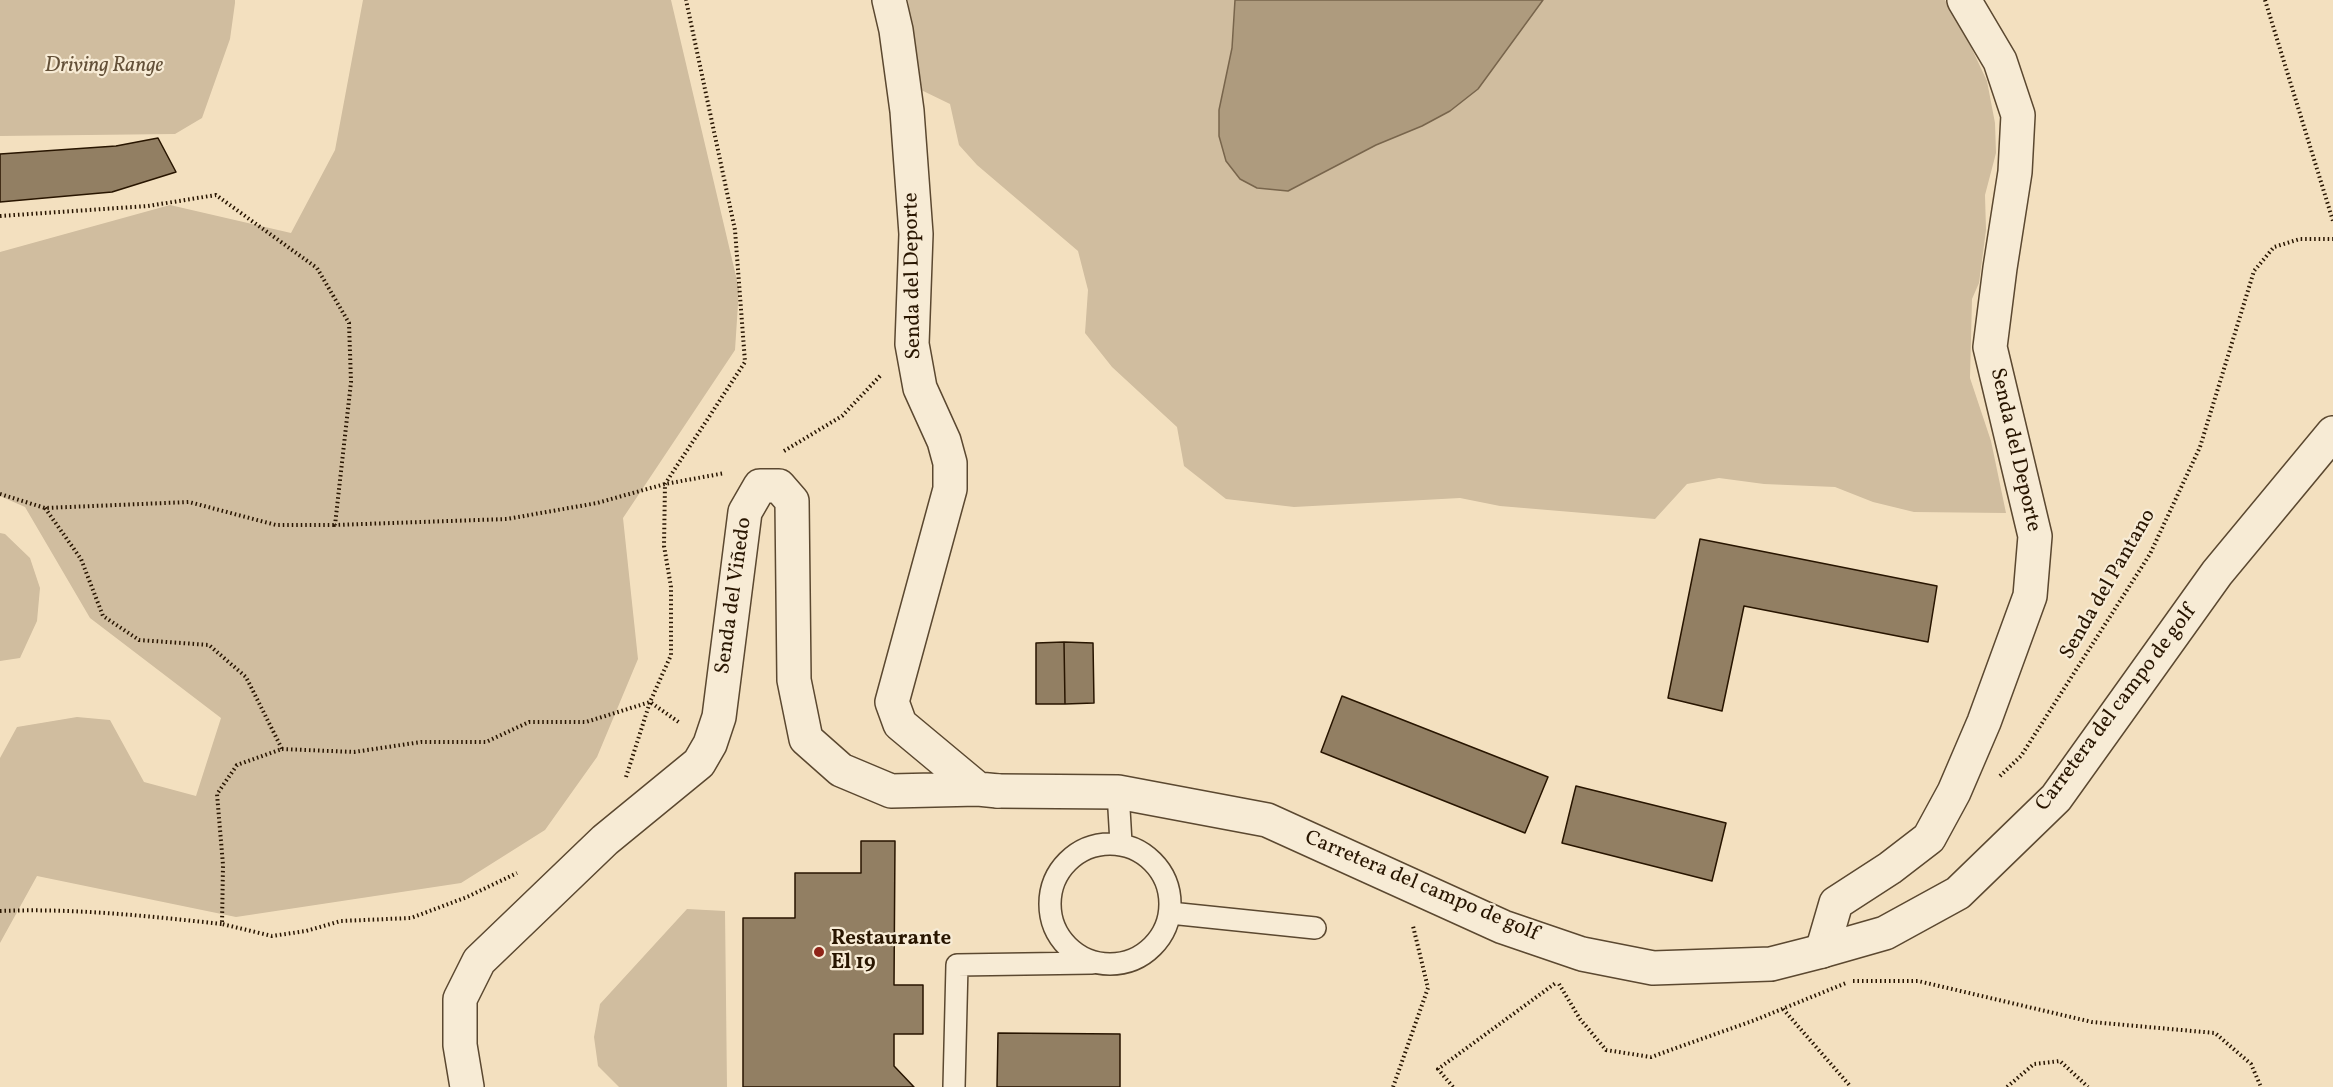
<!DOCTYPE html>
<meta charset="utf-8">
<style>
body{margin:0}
canvas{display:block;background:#f3e0bf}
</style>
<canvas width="2333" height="1087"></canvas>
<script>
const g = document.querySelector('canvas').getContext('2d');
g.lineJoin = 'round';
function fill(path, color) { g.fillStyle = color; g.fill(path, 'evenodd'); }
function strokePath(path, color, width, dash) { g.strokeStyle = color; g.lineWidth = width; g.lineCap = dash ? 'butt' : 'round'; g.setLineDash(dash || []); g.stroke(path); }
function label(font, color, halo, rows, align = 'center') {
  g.font = font + ' Vollkorn,serif'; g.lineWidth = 4.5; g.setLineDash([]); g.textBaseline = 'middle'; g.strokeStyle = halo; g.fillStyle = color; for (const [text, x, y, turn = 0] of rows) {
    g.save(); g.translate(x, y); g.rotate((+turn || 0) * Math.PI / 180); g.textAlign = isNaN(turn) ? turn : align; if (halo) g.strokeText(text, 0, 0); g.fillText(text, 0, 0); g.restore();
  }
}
fill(new Path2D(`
 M0,0H235V3L230,39L202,118L175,134L0,136Z
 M363,0H671L739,289L735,350L623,518L638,659L597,757L545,830L461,883L236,917L37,876L0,943V758L17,727L77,717L110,720L144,782L196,796L221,718L90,618L25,507L0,496V252L170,205L291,233L335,150Z
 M908,0H1945L1971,47L1987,81L1995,123L1996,153L1985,195L1986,230L1979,283L1972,299L1970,378L1991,441L2006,513L1914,512L1873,502L1835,487L1764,484L1719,478L1687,484L1655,519L1500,506L1460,498L1294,507L1226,499L1184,466L1177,427L1112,367L1085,333L1088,290L1078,251L977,165L959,145L950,104L917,88Z
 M0,533L5,534L30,558L40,588L37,621L20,658L0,661Z
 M687,909L725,911L727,1087H619L598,1066L594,1037L600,1004Z`), '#d0bd9f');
const water = new Path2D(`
 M1235,0H1543L1478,89L1450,111L1422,126L1376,145L1288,191L1257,188L1240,179L1226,161L1219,136V110L1232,48Z`);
fill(water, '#ae9b7e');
strokePath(water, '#78654c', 1.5);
const building = new Path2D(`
 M158,138L176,172L112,192L0,202V154L116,146Z
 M1700,539L1937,586L1928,642L1744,606L1722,711L1668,698Z
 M1064,642L1093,643L1094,703L1065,704Z
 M1064,642L1065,704H1036V643Z
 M1342,696L1548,777L1525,833L1321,752Z
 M1576,786L1726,823L1712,881L1562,843Z
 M861,841H895L894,985H923V1034H894V1066L914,1087H743V918H795V873H861Z
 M998,1033L1120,1034V1087H997Z`);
fill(building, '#927f63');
strokePath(building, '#281500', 1.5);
const service = new Path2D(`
 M1118,792L1121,843
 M1050 904a60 60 0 1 1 120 0a60 60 0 1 1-120 0Z
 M1170,913L1315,928
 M954,1087L957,965L1092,963`);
const minor = new Path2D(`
 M889,0L896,30L907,111L916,234L912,344L920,388L944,441L950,463V489L892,702L900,724L978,789
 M1822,951L1836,903L1890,868L1929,838L1954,792L1984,722L2030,596L2035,536L1990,347L2000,268L2015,172L2018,115L2000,61L1964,0
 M467,1087L460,1045V999L479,961L605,840L699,763L710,744L719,717L745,512L760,486H779L792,501L794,680L806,739L841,770L891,791L978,789L998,791`);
const tertiary = new Path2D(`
 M998,791L1118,792L1267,820L1503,927L1582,954L1653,968L1771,964L1822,951L1885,933L1958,893L2056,798L2217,573L2333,433`);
strokePath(service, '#5b4830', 24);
strokePath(minor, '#5b4830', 36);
strokePath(tertiary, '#5b4830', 36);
strokePath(new Path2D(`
 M2265,0L2333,221
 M0,216L148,206L216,195L317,268L349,323L351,382L335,525L507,519L597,503L665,484L725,473
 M784,451L842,416L881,375
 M0,494L45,508L189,502L276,525H335
 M45,508L81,559L103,616L139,640L209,645L246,677L282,749L237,765L217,794L223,865L222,924L272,936L306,931L341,921L411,918L467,897L517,873
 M282,749L354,752L421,742H486L529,722H586L650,702L680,723
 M2000,776L2021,756L2150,554L2200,447L2254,271L2274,247L2300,239H2333
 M626,777L650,702L671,655V587L664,546L665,484L745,362L735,230L686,0
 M0,911C74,908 148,916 222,924
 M1853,981H1918L2092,1022L2215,1033L2251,1064L2261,1087
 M1559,984L1580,1019L1606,1050L1651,1057L1755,1020L1846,983
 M1783,1009L1851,1087
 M1393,1087L1428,988L1413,926
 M1453,1087L1438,1069L1557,982
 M2007,1087L2034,1064L2060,1061L2088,1087`), '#281500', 4, [1.5, 3]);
strokePath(service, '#f7ebd5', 21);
strokePath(minor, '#f7ebd5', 33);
strokePath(tertiary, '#f7ebd5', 33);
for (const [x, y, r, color] of [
 [819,952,6,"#8f2418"]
]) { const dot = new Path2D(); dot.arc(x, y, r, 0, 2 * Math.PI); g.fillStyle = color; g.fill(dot); strokePath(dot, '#f7ebd5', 2); }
label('italic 21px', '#635038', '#f7ebd5', [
 ["Driving Range",104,67]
]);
label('21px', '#281500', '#f7ebd5', [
 ["Senda del Deporte",914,276,-91],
 ["Senda del Deporte",2014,450,77],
 ["Senda del Pantano",2109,585,-60],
 ["Senda del Viñedo",735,596,-82],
 ["Carretera del campo de golf",2117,709,-53],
 ["Carretera del campo de golf",1421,887,23]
]);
label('bold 21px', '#281500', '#f7ebd5', [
 ["Restaurante",831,940],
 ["El 19",831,964]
], 'left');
</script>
